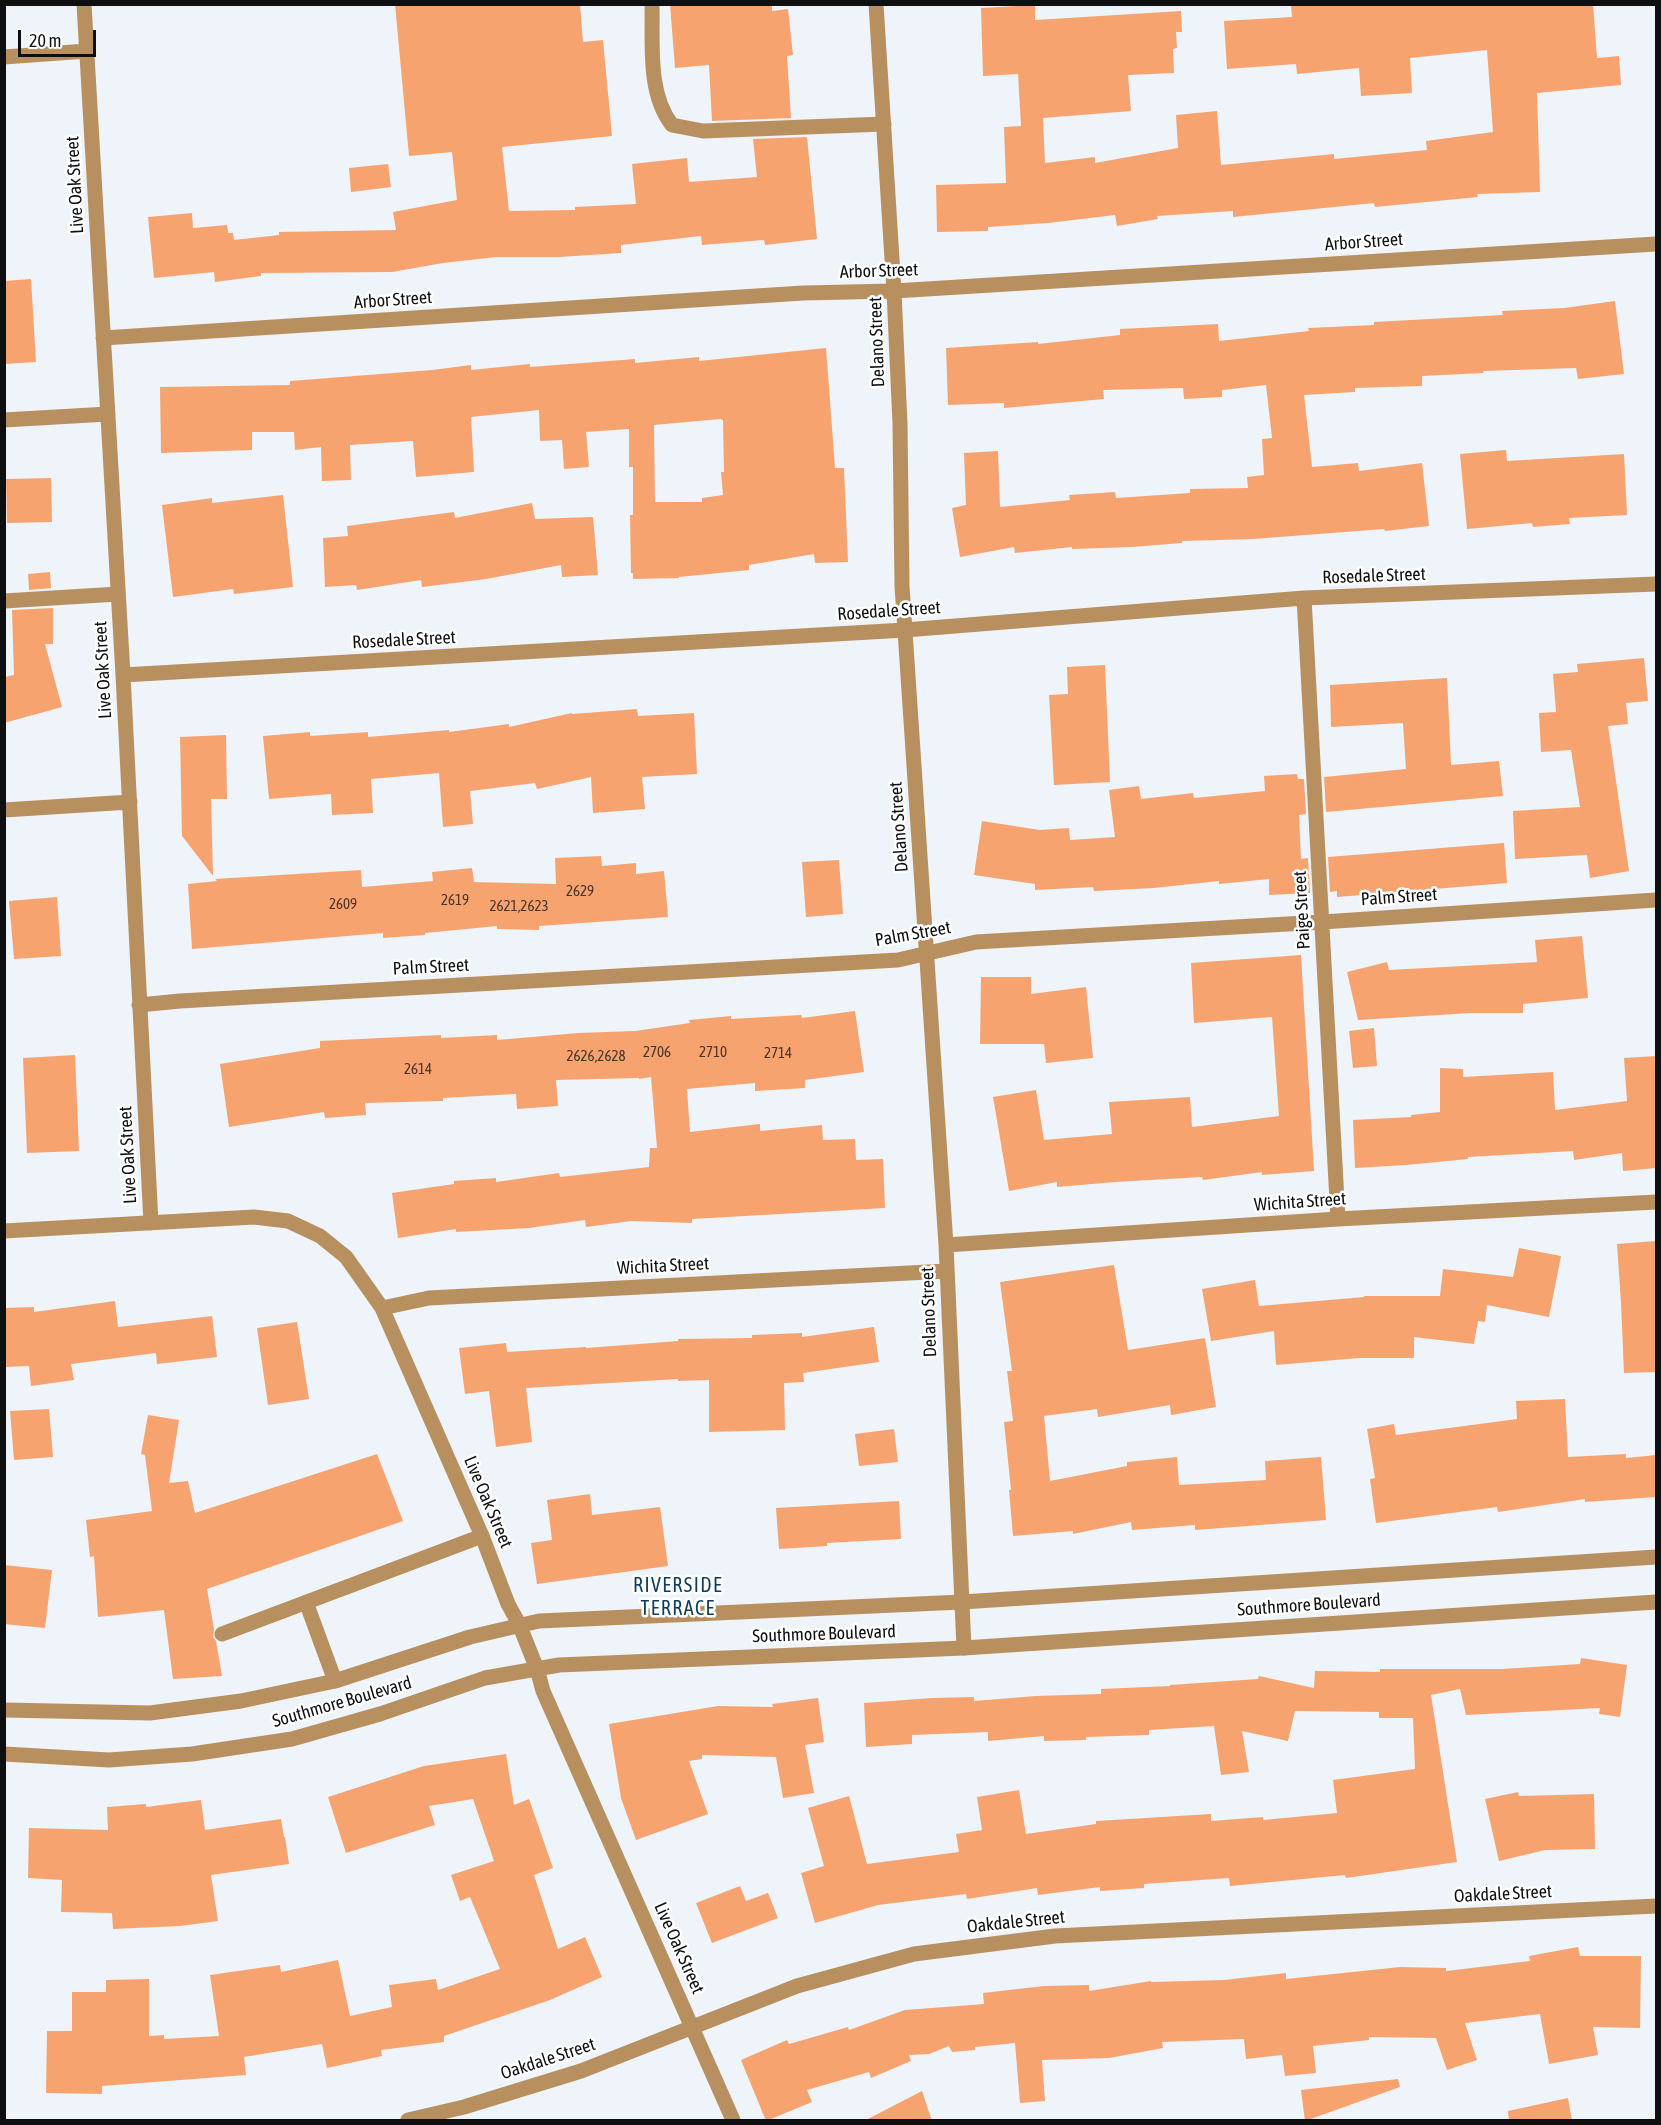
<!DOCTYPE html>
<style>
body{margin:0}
#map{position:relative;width:1661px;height:2125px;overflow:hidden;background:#eef4f9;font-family:"Asap Condensed",sans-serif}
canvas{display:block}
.frame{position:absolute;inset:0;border:6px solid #0d0f11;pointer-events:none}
.scale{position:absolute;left:18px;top:30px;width:78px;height:27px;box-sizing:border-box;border:3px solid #0d0f11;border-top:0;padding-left:8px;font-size:18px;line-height:21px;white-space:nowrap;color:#0d0f11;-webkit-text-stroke:4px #fff;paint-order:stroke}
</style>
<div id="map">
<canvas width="1661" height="2125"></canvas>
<div class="frame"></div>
<div class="scale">20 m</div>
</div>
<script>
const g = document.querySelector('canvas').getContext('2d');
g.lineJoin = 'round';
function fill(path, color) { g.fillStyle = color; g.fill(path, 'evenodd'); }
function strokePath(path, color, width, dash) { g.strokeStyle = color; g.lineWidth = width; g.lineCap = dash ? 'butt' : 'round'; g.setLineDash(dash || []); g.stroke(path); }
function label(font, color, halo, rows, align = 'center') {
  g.font = font + ' "Asap Condensed",sans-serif'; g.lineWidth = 5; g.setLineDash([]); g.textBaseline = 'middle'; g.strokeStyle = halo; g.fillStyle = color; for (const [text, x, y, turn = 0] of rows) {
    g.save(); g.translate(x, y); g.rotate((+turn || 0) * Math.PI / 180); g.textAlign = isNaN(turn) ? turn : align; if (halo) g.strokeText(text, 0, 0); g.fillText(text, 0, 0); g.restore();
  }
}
fill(new Path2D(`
 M395,4H580L583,42L603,40L612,136L502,147L509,211L575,210V207L636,204L632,164L687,158L689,182L757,177L753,139L807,137L817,239L765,245L764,240L702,245L701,236L621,245V253L559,257H496L443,263L392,272L261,273V276L215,282L214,272L154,278L148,217L192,213L193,228L227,225L228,233H233L234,240L279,235V232L396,230L393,212L457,200L452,152L409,156Z
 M670,4H772V11L788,9L793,55L787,56L791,118L712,121L709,65L675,68Z
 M1291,4H1593L1597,58L1619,56L1621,85L1537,93L1540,192L1477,194L1478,197L1375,207L1374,203L1233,217V211L1157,216L1158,219L1117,226L1115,215L1048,223L988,227V231L937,232L936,185L1006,183L1004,127L1021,126L1018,74L983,76L981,8L1035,5V20L1181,11L1182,32H1176L1177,48L1173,49L1174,73L1128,75L1131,111L1043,118L1045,163L1095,157V163L1178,148L1176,115L1217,111L1221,165L1334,154V159L1427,150L1426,141L1493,132L1487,50L1410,58L1412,93L1361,96L1359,68L1297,74L1296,64L1227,69L1224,21L1292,17Z
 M388,164L391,187L351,192L349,168Z
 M31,279L36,362L4,364V281Z
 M1615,301L1624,374L1578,379L1576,368L1483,371L1484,373L1422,376V386L1355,388V392L1304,395L1312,467L1358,463L1359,471L1422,463L1429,526L1385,531L1384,529L1253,539L1182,541V543L1132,547L1072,549V547L1015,553L1014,547L960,557L952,508L966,505L964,453L998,451L1000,507L1070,500L1069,495L1115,492L1116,498L1190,493V489L1248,488L1247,477L1264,475L1262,439L1272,438L1266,385L1222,390V397L1184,399L1183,388L1103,390L1104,399L1004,408V403L948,405L946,348L1038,342V344L1120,335V329L1218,324L1219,341L1309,331L1308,328L1374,325V322L1503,315L1502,311L1564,308Z
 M826,348L835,468H844L848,562L815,563L814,554L749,565V570L679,577V578L633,579V573H631L630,515H633V467H629V429L586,432L589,467L564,469L562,440L540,441L539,410L471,417L474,472L416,477L413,441L350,445L351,480L322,481L321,447L295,450L294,432H252V450L161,453L160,387L290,385V381L432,370L471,365V370L530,364V367L635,359V363L699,357V361ZM720,419L723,420L724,472H721L723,495L702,498V502H655L654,425Z
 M1506,450L1507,461L1624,454L1627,515L1569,518L1570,524L1533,527L1532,523L1467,529L1460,454Z
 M51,478L52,522L7,523L6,479Z
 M283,495L293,587L234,594L233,589L173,597L162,505L212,498V503Z
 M532,503L535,519L593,517L598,575L562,577L561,565L486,579L422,587L421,580L357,590L356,585L325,587L323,538L348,536L347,526L454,512L455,518Z
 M50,572L51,588L29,590L28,574Z
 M53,608V644H45L62,707L4,723V677L14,675L12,610Z
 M1644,658L1648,701L1626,703L1628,724L1608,726L1629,871L1590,878L1587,855L1515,859L1513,811L1580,807L1571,750L1541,752L1539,713L1556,712L1553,674L1578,672L1577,664Z
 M1105,665L1110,782L1054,785L1049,695L1068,694L1067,667Z
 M1447,678L1451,765L1499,761L1503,796L1326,812L1324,777L1406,769L1403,723L1331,727L1330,685Z
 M637,709L638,716L694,713L697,774L642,777L645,809L593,813L591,777L537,789L535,783L470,791L473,824L443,827L439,773L371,779L373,813L332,815L331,794L269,799L263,736L310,732V736L368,732V737L449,730V732L509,724V727L572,713V714Z
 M226,735L227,799H211L213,876L182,836L180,737Z
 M1297,774L1298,779H1304L1306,814L1299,815L1301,859L1308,858L1310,893L1269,895V879L1219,884V881L1154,888L1094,891L1093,887L1035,890V884L974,875L982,821L1040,830L1069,828L1070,840L1115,837L1109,790L1139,786L1141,799L1193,793L1194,798L1265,791L1264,776Z
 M1504,843L1507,883L1337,897V891L1330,892L1328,857Z
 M601,856L602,866L636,863V874L664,871L668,917L539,926V930L497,929V926L425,933V935L383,938V933L192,949L188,884L217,881L215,879L361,870L362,887L433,881L432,872L472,868L474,882L556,884L555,858Z
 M839,860L843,914L806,917L802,862Z
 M57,897L61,956L14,959L9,901Z
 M1582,936L1588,998L1523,1004V1013H1471L1358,1020L1347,972L1387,962L1389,970L1537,962L1535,940Z
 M1301,955L1314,1171L1262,1175V1172L1203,1180L1202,1177L1115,1182L1057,1187V1182L1009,1191L993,1097L1036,1090L1044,1140L1112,1134L1109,1102L1190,1097L1192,1127L1279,1116L1272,1017L1194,1023L1191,963Z
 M981,977H1031V994L1086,987L1093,1058L1046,1063L1044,1044H980Z
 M855,1011L864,1072L805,1080V1088L755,1091V1083L687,1089L690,1132L760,1124V1131L822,1125L823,1140L855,1139L856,1160L883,1159L885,1208L692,1219V1223L631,1221L586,1227L585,1220L529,1228L456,1232V1229L398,1238L392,1193L454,1184V1181L496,1178V1182L559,1173L560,1177L649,1167L650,1148H657L651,1077L639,1079V1078L556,1080L558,1106L517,1109L516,1094L443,1098V1101L365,1103L366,1115L325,1118L324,1112L229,1127L220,1064L320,1048V1041L441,1035V1038L497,1035V1040L578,1033L635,1031L690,1023L689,1020L731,1016V1019L801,1015L802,1018Z
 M1374,1028L1377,1066L1353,1068L1349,1031Z
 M75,1055L79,1151L27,1153L23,1058Z
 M1656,1056V1168L1623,1171L1622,1153L1574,1160L1573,1151L1468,1157V1159L1406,1165L1355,1168L1353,1120L1411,1117V1115L1440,1112V1068L1463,1069V1077L1553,1072L1555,1110L1627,1101L1624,1058Z
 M1656,1241V1372L1624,1373L1621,1303L1617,1244Z
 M1519,1248L1561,1256L1549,1317L1487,1305L1485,1322L1478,1321L1474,1344L1414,1337V1358H1359L1276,1365L1274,1331L1211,1341L1202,1289L1255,1280L1259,1306L1364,1297V1296H1440L1443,1269L1513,1277Z
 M1114,1265L1128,1350L1205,1338L1216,1407L1171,1415L1170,1405L1098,1417L1097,1409L1044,1416L1050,1481L1127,1466V1462L1177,1457L1179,1485L1266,1480L1265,1461L1321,1457L1326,1520L1195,1530V1525L1132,1530L1131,1522L1073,1534V1531L1013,1536L1009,1490H1011L1004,1422L1013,1421L1007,1371H1012L1000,1282Z
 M115,1301L118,1327L212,1316L217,1357L157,1364L156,1353L71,1364L74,1380L31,1386L29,1366L4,1367V1308L34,1307V1312Z
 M297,1322L309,1399L268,1405L257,1328Z
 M874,1327L879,1362L803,1373L804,1382L784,1383L785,1430L709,1432V1380L678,1381V1379L526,1388L532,1442L496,1447L489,1391L465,1394L459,1348L506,1343L507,1352L586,1347V1348L678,1341V1339L752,1338V1335L802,1333V1337Z
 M1565,1399L1568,1457L1626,1454V1458L1656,1455V1497L1585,1502V1499L1498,1512L1497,1507L1376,1523L1370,1479L1375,1478L1367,1429L1394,1424L1396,1435L1517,1419L1516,1401Z
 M49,1409L53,1457L14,1460L10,1411Z
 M148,1415L179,1420L169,1483L188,1481L195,1513L377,1454L403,1521L207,1589L214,1629L213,1637L216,1641L222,1676L173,1679L164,1610L98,1617L94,1556L90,1557L86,1520L152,1511L145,1455L141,1454Z
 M894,1429L898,1462L859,1466L855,1434Z
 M590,1494L592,1515L660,1507L668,1566L537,1584L531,1543L552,1540L547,1500Z
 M899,1501L901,1539L827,1543V1546L779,1549L776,1508Z
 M4,1565L52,1570L45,1628L4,1624Z
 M1581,1658L1627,1665L1620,1717L1599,1714L1600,1708L1466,1715L1460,1689L1431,1695L1457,1862L1346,1878L1345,1875L1230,1886L1229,1878L1144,1884V1888L1100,1891V1887L1038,1895L1037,1888L967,1899L966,1894L878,1905L815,1923L801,1873L824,1866L808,1808L849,1796L867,1864L959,1852L956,1834L982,1830L977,1797L1019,1790L1026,1834L1096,1824V1821L1211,1814V1821L1263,1817V1820L1337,1813L1333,1780L1415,1769L1413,1718H1379V1712L1295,1711L1288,1741L1242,1731L1249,1772L1221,1775L1214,1726L1149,1730V1735L1086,1737V1740L1044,1741V1736L988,1741V1732L912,1735V1744L866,1747L864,1703L932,1698L974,1697V1701L1036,1696L1101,1694V1689L1170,1686V1685L1258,1679L1259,1676L1314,1688L1315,1671L1380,1672V1669H1502L1580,1664Z
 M818,1698L824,1742L805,1745L814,1793L783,1798L776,1757L702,1755V1759L689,1761L708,1814L636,1840L621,1798L609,1724L718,1706L773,1707L772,1704Z
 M506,1754L514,1805L529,1799L553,1868L534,1875L558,1949L585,1937L602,1977L550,2000L444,2036V2042L381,2050L382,2056L327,2068L322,2044L244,2057L246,2075L102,2086V2094L46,2093L47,2031H72V1992H106V1980L149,1979V2036L164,2035V2039L219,2036L210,1975L280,1965L281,1972L338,1960L350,2016L392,2007L389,1985L436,1979L438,1990L500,1969L470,1897L460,1901L451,1875L494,1861L473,1799L429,1806L435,1825L346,1853L328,1797L424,1766Z
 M1518,1792L1519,1796L1594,1794L1595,1849L1545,1850L1499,1861L1485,1799Z
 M201,1800L205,1830L281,1819L284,1837H285L289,1864L211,1875L218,1921L180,1926L113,1929L112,1913L61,1912L62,1880L28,1878L29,1828L108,1830L107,1807L146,1804V1807Z
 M740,1886L746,1901L768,1893L778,1918L712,1943L696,1903Z
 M1578,1947L1580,1956H1641L1640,2028L1593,2027L1598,2055L1549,2064L1540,2014L1465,2023L1477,2060L1447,2070L1436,2038L1369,2037V2040L1313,2046L1316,2073L1285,2076L1282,2055L1246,2059L1244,2039L1162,2042L1163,2048L1109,2058L1042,2060L1045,2101L1020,2103L1015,2043L975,2047V2050L952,2052L949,2046L929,2054L909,2055L911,2061L871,2078L869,2072L807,2090L812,2102L766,2121L741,2060L787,2040L789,2044L848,2027L849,2030L905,2010L984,2004L983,1993L1044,1986L1089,1985V1991L1151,1981V1982L1224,1980L1286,1973V1979L1400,1967L1446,1968V1971L1530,1961L1529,1956Z
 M1398,2079L1400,2087L1305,2121L1301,2090Z
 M922,2091L932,2121H864Z
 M1568,2098L1572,2121H1509L1508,2111Z`), '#f7a370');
strokePath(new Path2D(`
 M652,4C653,43 647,93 672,125L703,131L884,124
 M4,601L118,594
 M306,1602L335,1681
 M222,1634L482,1536`), '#b89060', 15);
strokePath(new Path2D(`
 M84,4L123,675L151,1223
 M876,4L894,291L900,424L902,586L946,1245L964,1648
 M4,57L87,51
 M103,338L803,293L894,291L1656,244
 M4,420L108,414
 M1304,598L1338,1219
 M123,675L905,630L1304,598L1656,584
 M4,810L130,802
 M139,1005L180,1001L898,960L976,942L1322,922L1656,900
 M4,1231L254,1217L288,1221L320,1236L346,1257L382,1308L482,1536L508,1604L519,1624
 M946,1245L1338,1219L1656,1202
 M382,1308L429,1298L947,1271
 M408,2120L464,2107L581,2071L797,1986L914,1954L1055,1936L1656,1906`), '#b89060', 15);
strokePath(new Path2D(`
 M519,1624L537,1669L543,1691L733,2120
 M4,1710L150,1713L241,1701L335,1681L470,1637L539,1621L962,1602L1656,1557
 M4,1754L109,1760L192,1754L292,1739L380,1714L485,1678L559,1665L964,1648L1656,1602`), '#b89060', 15);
label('15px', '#483429', null, [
 ["2629",580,891],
 ["2619",455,900],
 ["2609",343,904],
 ["2621,2623",519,906],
 ["2706",657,1052],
 ["2710",713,1052],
 ["2714",778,1053],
 ["2626,2628",596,1056],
 ["2614",418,1069]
]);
label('18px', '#0d0f11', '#fff', [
 ["Live Oak Street",75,185,-93],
 ["Arbor Street",1364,242,-4],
 ["Arbor Street",879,271,-2],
 ["Arbor Street",393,300,-4],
 ["Delano Street",877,342,-92],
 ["Rosedale Street",1374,576,-2],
 ["Rosedale Street",889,611,-4],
 ["Rosedale Street",404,640,-3],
 ["Live Oak Street",103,670,-93],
 ["Delano Street",899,827,-94],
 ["Palm Street",1399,897,-4],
 ["Paige Street",1302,910,-93],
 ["Palm Street",913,934,-10],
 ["Palm Street",431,967,-3],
 ["Live Oak Street",128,1155,-93],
 ["Wichita Street",1300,1202,-4],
 ["Wichita Street",663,1266,-3],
 ["Delano Street",929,1312,-92],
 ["Live Oak Street",488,1502,67],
 ["Southmore Boulevard",1309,1605,-4],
 ["Southmore Boulevard",824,1634,-2],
 ["Southmore Boulevard",342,1702,-16],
 ["Oakdale Street",1503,1894,-3],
 ["Oakdale Street",1016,1922,-6],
 ["Live Oak Street",679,1948,66],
 ["Oakdale Street",548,2059,-18]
]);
g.letterSpacing = '1.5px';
label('20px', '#0c3d61', '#fff', [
 ["RIVERSIDE",678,1586],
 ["TERRACE",678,1609]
]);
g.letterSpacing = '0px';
</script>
